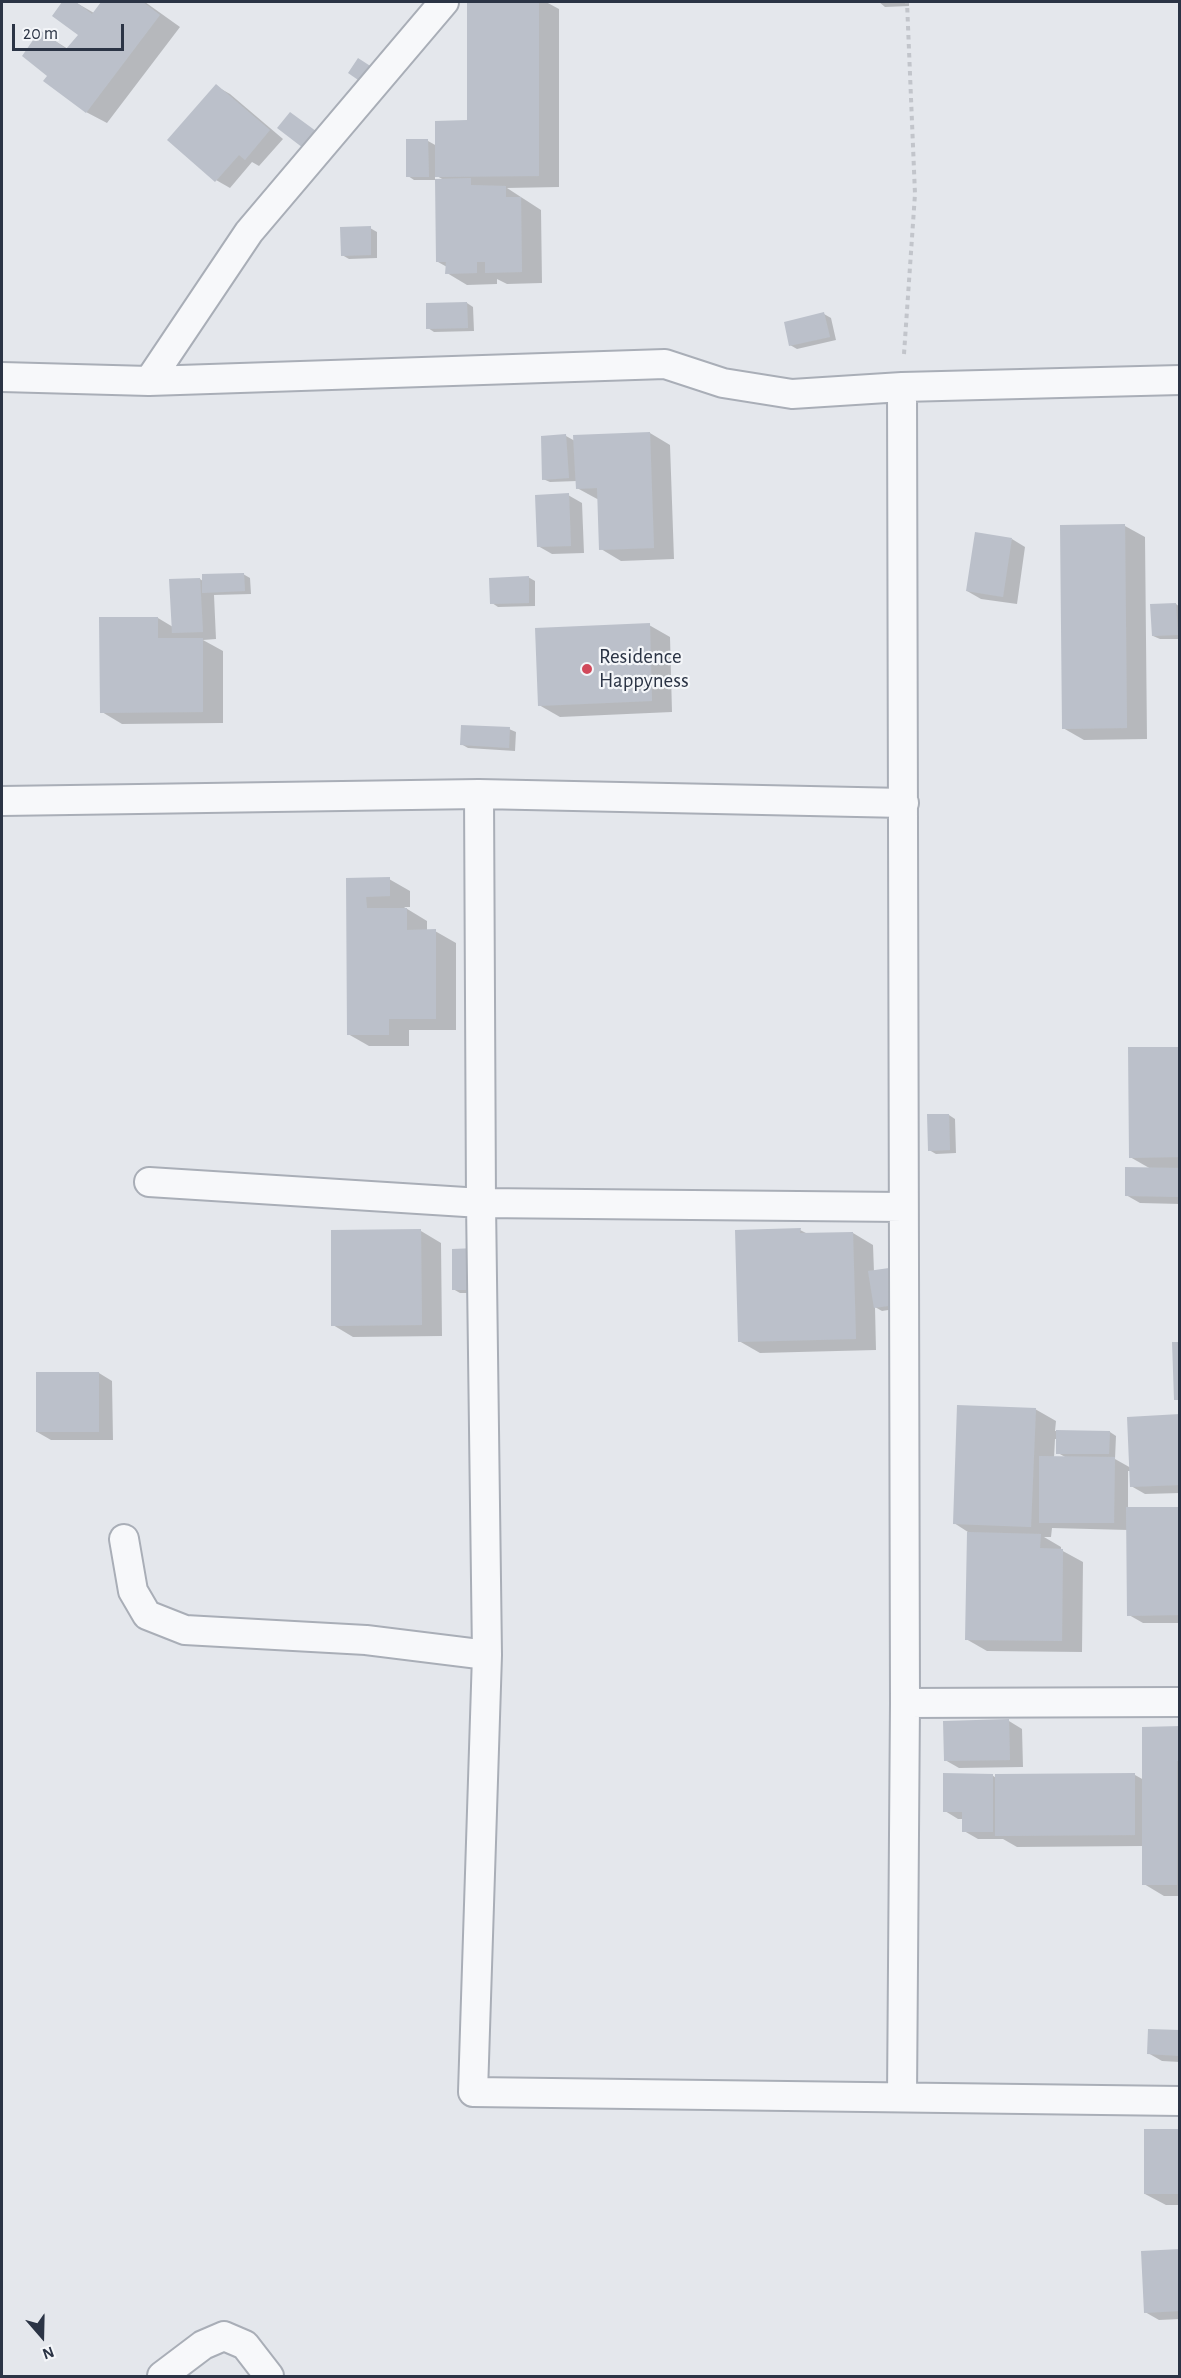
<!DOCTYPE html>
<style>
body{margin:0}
#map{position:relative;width:1181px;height:2378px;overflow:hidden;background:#e4e7ec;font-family:"Alegreya Sans",sans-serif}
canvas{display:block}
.frame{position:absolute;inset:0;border:3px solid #2b3445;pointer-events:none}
.north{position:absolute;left:12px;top:2306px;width:60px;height:60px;-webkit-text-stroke:4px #f4f6f9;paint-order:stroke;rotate:160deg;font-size:16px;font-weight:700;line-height:24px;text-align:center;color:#2b3445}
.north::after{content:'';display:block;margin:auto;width:21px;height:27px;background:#2b3445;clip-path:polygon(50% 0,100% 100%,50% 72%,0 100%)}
.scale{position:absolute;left:12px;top:24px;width:112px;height:27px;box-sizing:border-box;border:3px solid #2b3445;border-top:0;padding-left:8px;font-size:18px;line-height:21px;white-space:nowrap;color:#2b3445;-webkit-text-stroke:4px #f4f6f9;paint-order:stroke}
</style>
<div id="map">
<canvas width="1181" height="2378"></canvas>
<div class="frame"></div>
<div class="north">N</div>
<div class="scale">20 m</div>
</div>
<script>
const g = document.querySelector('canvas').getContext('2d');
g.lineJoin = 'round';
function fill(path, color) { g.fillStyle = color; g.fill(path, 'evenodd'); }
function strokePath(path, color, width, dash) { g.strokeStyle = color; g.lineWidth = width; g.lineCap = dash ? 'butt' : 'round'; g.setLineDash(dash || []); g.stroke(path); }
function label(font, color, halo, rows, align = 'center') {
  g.font = font + ' "Alegreya Sans",sans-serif'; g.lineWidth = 4.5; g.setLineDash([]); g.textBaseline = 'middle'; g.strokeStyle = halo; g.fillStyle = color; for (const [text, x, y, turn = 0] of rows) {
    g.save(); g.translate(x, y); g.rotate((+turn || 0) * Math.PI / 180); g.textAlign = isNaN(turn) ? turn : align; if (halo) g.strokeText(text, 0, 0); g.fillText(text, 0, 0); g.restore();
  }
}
fill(new Path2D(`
 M64,2H75L94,13L103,2H145L180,27L107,123L86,112L49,76L41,32L68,49L80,34L54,15Z
 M468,2H546L559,9V187L507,188L541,210L542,283L507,284L497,279V284L467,285L447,273V267L438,262L444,180L435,175V180H414L408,176L428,141L437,146L468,122Z
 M879,2H909V6L885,7Z
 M216,86L230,94L283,139L259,166L252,162L230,188L216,180Z
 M370,228L377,232V258L349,259L342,255Z
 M467,303L473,307L474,331L434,332L428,328Z
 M824,314L831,318L836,340L797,349L790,345Z
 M650,433L670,445L674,559L621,561L601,549L599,500L577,488V481L550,482L543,479L566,436L575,441Z
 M568,495L582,503L584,553L552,554L538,546Z
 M1125,526L1145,537L1147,739L1084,740L1063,728Z
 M1012,539L1025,547L1017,604L981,599L967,591Z
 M243,574L250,578L251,594L214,595L216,639L203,640L223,651V723L122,724L102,712L158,618L173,627L200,579L203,581Z
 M528,577L535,581V606L498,607L492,603Z
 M1176,604L1180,607V639H1160L1153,636Z
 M649,625L670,637L672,712L560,717L539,705Z
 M509,729L516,732L515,751L468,748L461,744Z
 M347,879H389L410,891V907H404L427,921V931H435L456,943V1030H409V1046H369L348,1034Z
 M1180,1048V1204L1140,1203L1126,1195L1151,1169L1130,1157Z
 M949,1115L955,1119L956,1153L936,1154L929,1150Z
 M800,1230L808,1234L853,1233L873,1245L874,1272L889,1269L895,1273L901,1308L882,1311L875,1307L876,1350L760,1353L739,1341Z
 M421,1231L441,1243L442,1336L353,1337L333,1325L332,1232Z
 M453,1250L483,1293H460L453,1289Z
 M99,1373L112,1381L113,1440H51L37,1432Z
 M1035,1409L1056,1421L1055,1431L1110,1432L1116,1436L1115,1459L1131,1468L1180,1416V1493L1145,1494L1131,1486V1471H1128V1509H1180V1623H1143L1129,1615L1128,1530L1052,1528L1051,1537H1044L1061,1547V1550L1083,1562L1082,1652L987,1651L966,1639L968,1532L954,1523ZM1055,1439H1058V1453L1067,1458H1054Z
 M1009,1721L1022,1729L1023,1767L959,1768L945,1760Z
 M1180,1728V1896H1164L1144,1884V1846L1017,1847L1003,1839H978L964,1831V1819H958L945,1811L992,1775L996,1778L1135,1775L1144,1780Z
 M1180,2032V2062L1162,2061L1148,2053Z
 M1180,2130V2205H1166L1145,2194Z
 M1180,2251V2319L1159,2320L1145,2312Z`), '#0003');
fill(new Path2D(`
 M62,2H76L92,14L101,2H143L160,15L86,113L43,81L47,76L22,56L40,30L66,49L78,35L52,16Z
 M467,2H539V176L435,177V121L467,120Z
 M358,58L375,69L364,84L348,73Z
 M216,84L270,130L245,160L239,155L215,182L167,140Z
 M290,112L320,134L307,151L277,128Z
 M406,139H428L429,177H406Z
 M471,178V185L506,186V197H521L522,272L485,273V262H477V273L445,274L446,262H436L435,179Z
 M371,226V255L341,256L340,227Z
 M467,302L468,328L426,329V303Z
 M824,312L830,337L789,346L784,322Z
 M650,432L654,548L599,550L597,488L576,489L573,435Z
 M566,434L569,478L542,480L541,436Z
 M569,493L571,546L537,547L535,495Z
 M1125,524L1127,728L1062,729L1060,525Z
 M975,532L1012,538L1003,597L966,591Z
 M244,573L245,591L202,593V574Z
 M529,576V603L490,604L489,578Z
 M200,578L203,632L172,633L169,579Z
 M1176,603L1178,635L1152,636L1150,604Z
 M99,617H158V638H203V712L100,713Z
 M650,623L652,701L538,706L535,628Z
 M461,725L510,727L509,748L460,745Z
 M390,877V896L366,897L367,908H407V930L436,929V1019H389V1035H347L346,878Z
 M1128,1047H1180V1157L1129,1158Z
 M927,1114H949L950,1150L928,1151Z
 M1125,1167L1180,1168V1197L1125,1196Z
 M801,1228L800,1233L853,1232L856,1339L738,1342L735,1230Z
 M421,1229L422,1325L331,1326V1230Z
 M476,1248V1290H452V1249Z
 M889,1268L895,1305L874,1308L868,1271Z
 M1172,1342H1180V1400H1174Z
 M36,1372H99V1432H36Z
 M957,1405L1036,1408L1031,1527L953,1524Z
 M1180,1414V1485L1130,1487L1127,1417Z
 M1056,1430L1110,1431L1109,1454H1056Z
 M1039,1456L1115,1457L1114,1523H1039Z
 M1126,1507H1178L1180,1615L1127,1616Z
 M967,1532L1041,1534L1040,1548L1063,1549L1062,1641L965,1640Z
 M1009,1719L1010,1760L944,1761L943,1721Z
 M1180,1726V1761H1177V1885H1142V1727Z
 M943,1773L993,1774V1832H962V1812H943Z
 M1135,1773V1835L995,1836V1774Z
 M1148,2029L1180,2030V2056L1147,2054Z
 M1144,2129H1180V2194H1144Z
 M1180,2249V2311L1144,2313L1141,2251Z`), '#bbc0ca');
const street = new Path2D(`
 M2,377L149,381L665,364L723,383L792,394L902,387L1180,380
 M149,381L249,232L444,2
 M902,387L905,1703L902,2097
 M479,794L481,1203L487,1655L473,2092L1180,2101
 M2,801L479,794L904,803
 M149,1182L481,1203L903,1207
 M124,1539L133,1591L147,1615L185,1630L366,1640L487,1655
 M905,1703L1180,1702
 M162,2376L203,2345L224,2336L245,2345L269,2376`);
strokePath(street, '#a9aeb7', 32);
strokePath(new Path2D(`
 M904,354L915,194L907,2`), '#c2c5cb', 4, [4.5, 4.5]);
strokePath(street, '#f7f8fa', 28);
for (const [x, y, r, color] of [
 [587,669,6,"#d1495b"]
]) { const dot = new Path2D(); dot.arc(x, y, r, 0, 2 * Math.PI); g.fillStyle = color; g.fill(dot); strokePath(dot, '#f4f6f9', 2); }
label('21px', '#2b3445', '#f4f6f9', [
 ["Residence",599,657],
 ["Happyness",599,681]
], 'left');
</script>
